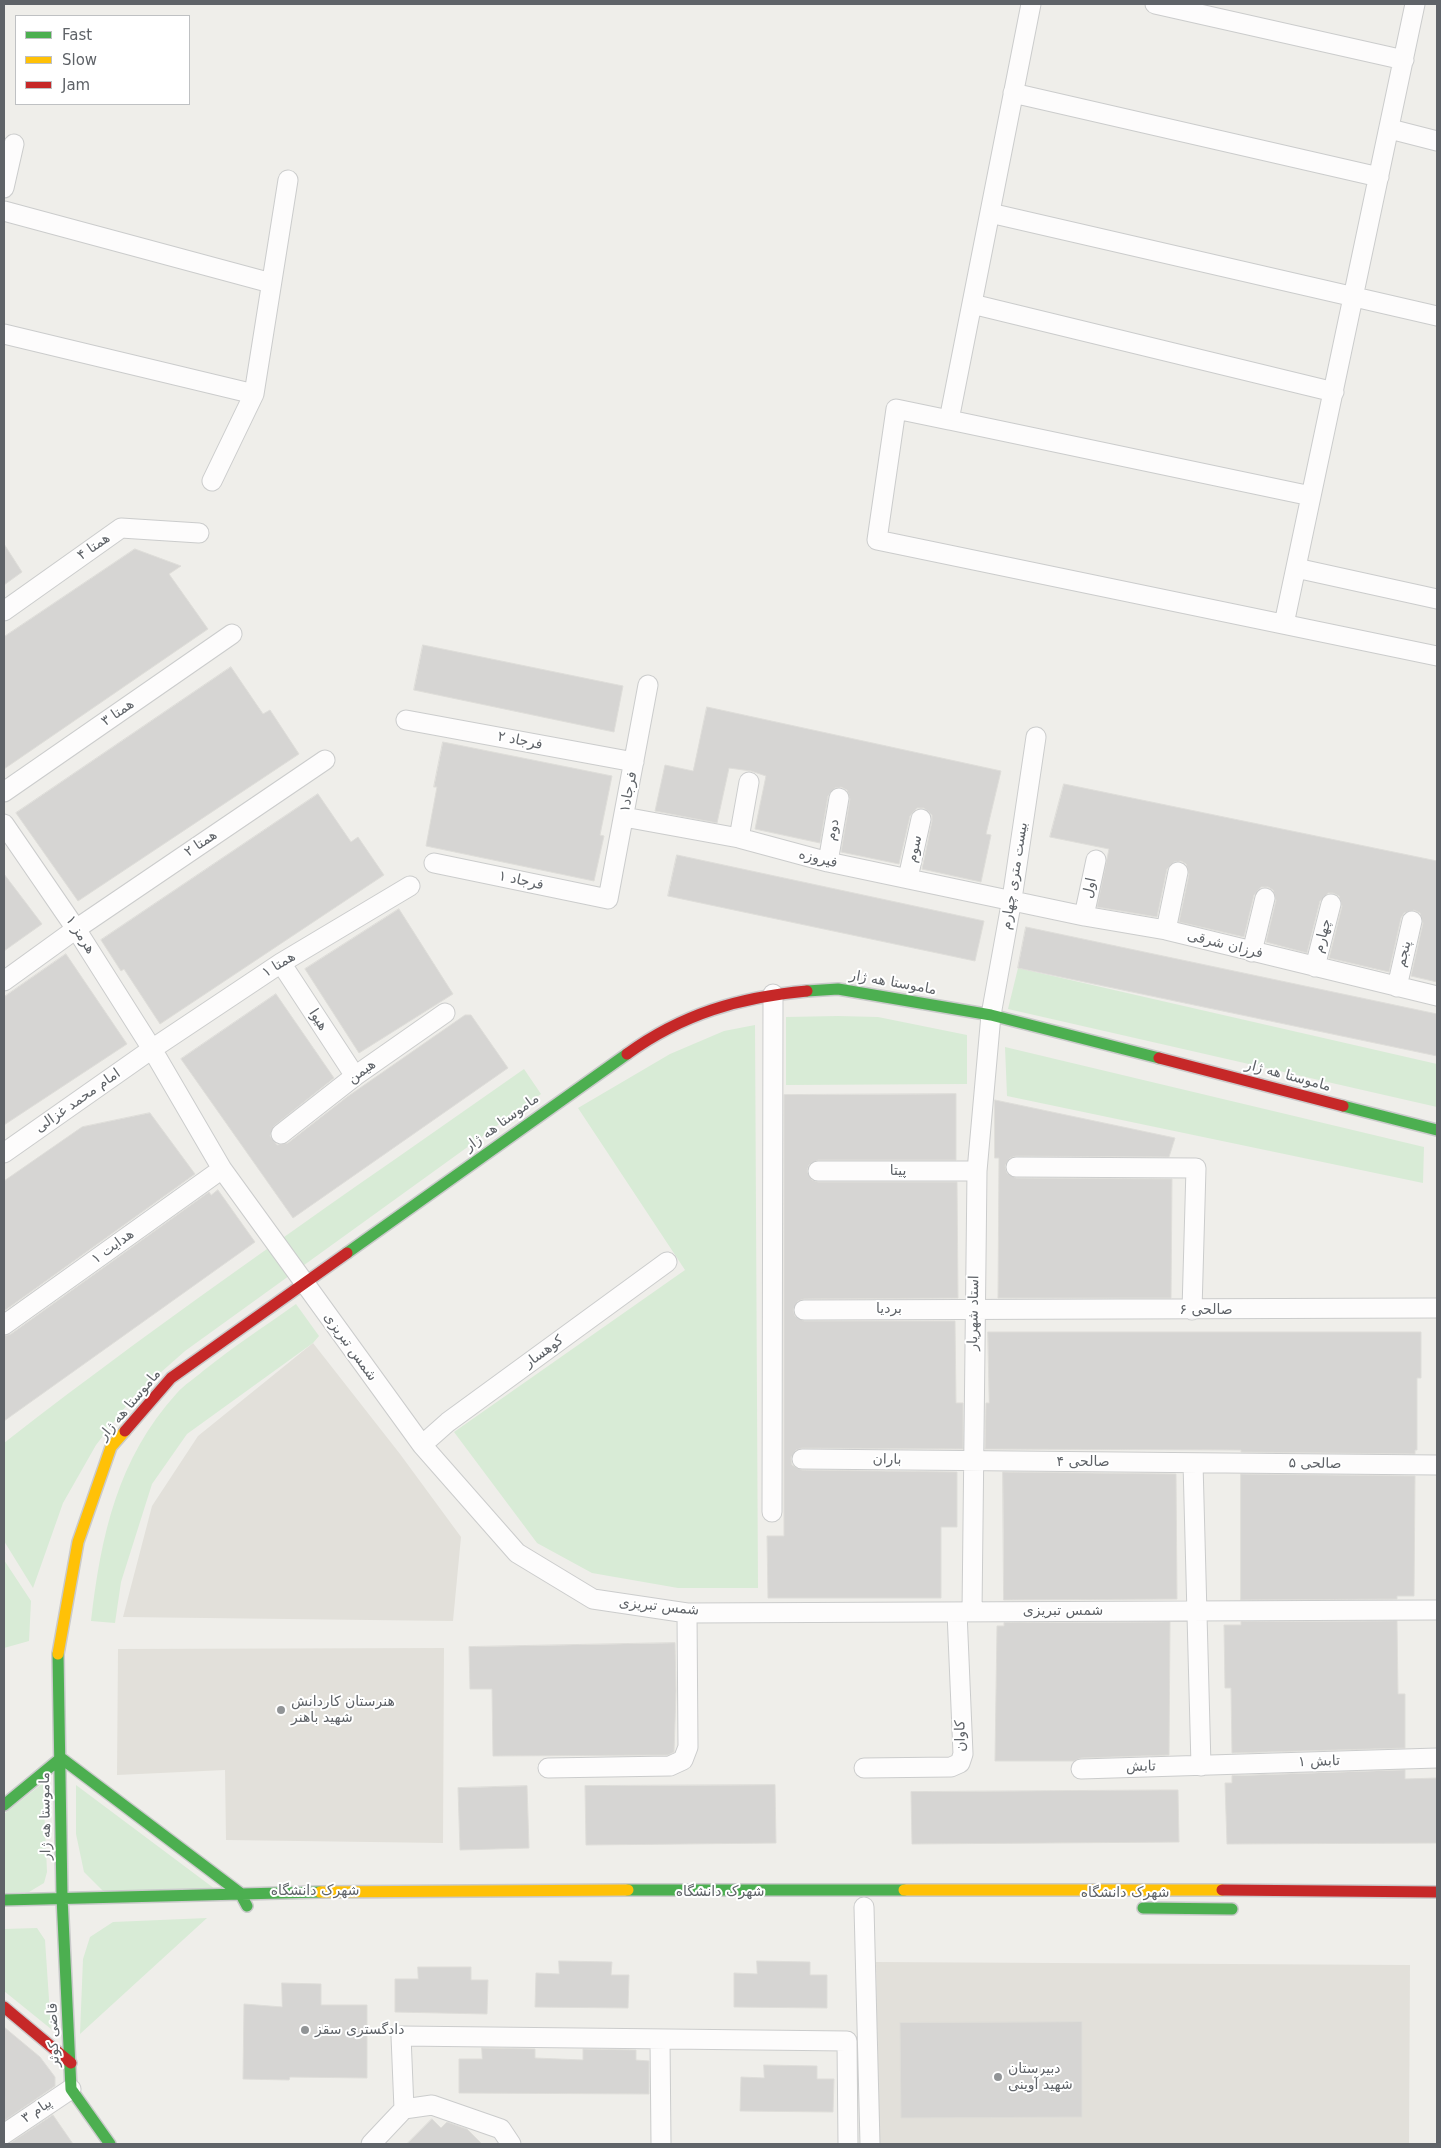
<!DOCTYPE html>
<meta charset="utf-8">
<style>
body{margin:0}
#map{position:relative;width:1441px;height:2148px;overflow:hidden;background:#efeeea;font-family:"DejaVu Sans",sans-serif}
canvas{display:block}
.frame{position:absolute;inset:0;border:5px solid #5f6368;pointer-events:none}
.legend{position:absolute;left:15px;top:15px;width:175px;height:90px;box-sizing:border-box;background:#fff;border:1px solid #bfc1c3;margin:0;padding:6px 9px;list-style:none;font-size:15px;color:#5f6368}
.legend li{display:flex;align-items:center;gap:10px;height:25px}
.legend b{width:25px;border:1px solid #bfc1c3}
</style>
<div id="map">
<canvas width="1441" height="2148"></canvas>
<div class="frame"></div>
<ul class="legend">
<li><b style="height:6px;background:#4caf50"></b>Fast</li>
<li><b style="height:6px;background:#ffc107"></b>Slow</li>
<li><b style="height:6px;background:#c62828"></b>Jam</li>
</ul>
</div>
<script>
const g = document.querySelector('canvas').getContext('2d');
g.lineJoin = 'round';
function fill(path, color) { g.fillStyle = color; g.fill(path, 'evenodd'); }
function strokePath(path, color, width, dash) { g.strokeStyle = color; g.lineWidth = width; g.lineCap = dash ? 'butt' : 'round'; g.setLineDash(dash || []); g.stroke(path); }
function label(font, color, halo, rows, align = 'center') {
  g.font = font + ' "DejaVu Sans","Noto Sans Arabic",sans-serif'; g.lineWidth = 4; g.setLineDash([]); g.textBaseline = 'middle'; g.strokeStyle = halo; g.fillStyle = color; for (const [text, x, y, turn = 0] of rows) {
    g.save(); g.translate(x, y); g.rotate((+turn || 0) * Math.PI / 180); g.textAlign = isNaN(turn) ? turn : align; if (halo) g.strokeText(text, 0, 0); g.fillText(text, 0, 0); g.restore();
  }
}
fill(new Path2D(`
 M313,1343L400,1454L461,1537L453,1621L123,1617L152,1506L198,1436Z
 M444,1648L443,1843L226,1840L225,1770L117,1775L118,1649Z
 M876,1962L1410,1965L1409,2144H879Z`), '#e2e0da');
fill(new Path2D(`
 M1018,968L1437,1064V1107L1008,1009Z
 M838,1016L878,1017L967,1035V1084L786,1085V1017Z
 M755,1025L758,1588H678L592,1573L537,1543L454,1432L685,1270L578,1108L670,1054L724,1031Z
 M1005,1047L1424,1147L1423,1183L1007,1096Z
 M524,1069L541,1094L185,1351L134,1396L96,1445L63,1503L33,1588L4,1541V1443C172,1312 349,1192 524,1069Z
 M296,1304L319,1336L313,1343L187,1434L152,1484L121,1582L115,1623L91,1621C101,1536 117,1459 177,1393C184,1385 195,1378 203,1371C233,1347 265,1326 296,1304Z
 M4,1560L31,1601L29,1641L4,1648Z
 M43,1783L47,1872L44,1883L29,1892L4,1893V1814Z
 M76,1785L215,1889L103,1891L84,1872L76,1834Z
 M207,1918L80,2034L83,1959L90,1937L113,1922Z
 M37,1928L45,1940L51,2029L4,1991V1929Z`), '#d8ebd6');
const building = new Path2D(`
 M4,544L22,572L4,585Z
 M135,549L181,566L169,574L208,629L4,769V637Z
 M423,645L623,686L614,732L414,690Z
 M231,667L263,714L270,710L299,754L78,901L16,813Z
 M707,707L1001,771L986,834L991,835L981,882L922,869L932,821V815L924,808H917L910,816L899,864L841,852L850,799L847,790L841,787L835,788L828,796L820,843L755,829L766,776L751,771L729,768L717,823L655,811L665,765L693,771Z
 M443,742L612,776L600,835L604,836L594,881L426,846L437,787H434Z
 M1064,784L1437,861V982L1411,976L1423,923L1420,913L1414,910L1404,913L1401,918L1389,972L1329,958L1342,906L1339,896L1333,893H1328L1320,901L1307,953L1266,942L1276,900L1273,890L1268,887H1261L1254,895L1244,937L1179,922L1189,874L1186,864L1181,861L1174,862L1167,869L1157,917L1097,907L1109,849L1050,837Z
 M318,794L351,842L358,837L384,875L160,1024L124,969L121,971L101,940Z
 M677,855L984,921L975,961L668,896Z
 M4,874L42,924L4,951Z
 M399,909L453,994L359,1053L305,969Z
 M1026,927L1437,1014V1056L1018,968Z
 M66,954L127,1044L4,1125V997Z
 M276,994L334,1078L274,1126L270,1136L277,1145L288,1143L347,1097L465,1015H471L508,1068L293,1218L181,1059Z
 M956,1094V1160H818L809,1165L807,1171L812,1180L818,1182H957L958,1298L804,1299L798,1301L793,1310L795,1316L804,1321H955L956,1403H963V1449L802,1448L796,1450L791,1458L792,1465L802,1470L957,1472V1527H941V1598H768L767,1536H784V1095Z
 M995,1100L1175,1138L1169,1157L1016,1156L1010,1158L1005,1166L1007,1173L1016,1178L1172,1179L1171,1298H998L999,1158H995Z
 M150,1113L195,1174L4,1311V1181L82,1127Z
 M218,1190L255,1242L4,1421V1336L11,1334L209,1192L211,1195Z
 M988,1332H1421V1378H1417V1450H1415V1454L1241,1452V1450L985,1449L986,1403H989Z
 M1003,1472L1176,1474L1177,1599L1004,1600Z
 M1241,1474L1415,1476L1414,1596H1397V1599L1241,1600Z
 M1397,1621L1398,1694H1405V1748L1232,1753L1231,1688H1225L1224,1625H1241V1622Z
 M1170,1622L1169,1755L1081,1758L1074,1761H995L997,1626H1004V1623Z
 M675,1643L676,1691L674,1752L668,1755L493,1756L492,1689H470L469,1647Z
 M1405,1770V1779L1437,1778V1843L1227,1844L1225,1783H1232V1776Z
 M775,1785L776,1843L586,1845L585,1786Z
 M527,1786L529,1848L460,1850L458,1788Z
 M1161,1790H1178L1179,1842L912,1844L911,1792Z
 M559,1961L612,1962L611,1975H629L628,2008L535,2007L536,1973L559,1974Z
 M757,1961L810,1962V1975H827V2008L734,2007V1973L757,1974Z
 M418,1967H471V1980H488L487,2014L395,2012V1979H418Z
 M282,1983L321,1984V2005H367V2078L290,2077L289,2080L243,2079L244,2004L282,2007Z
 M1082,2022V2117L901,2118L900,2023Z
 M4,2027L40,2057L55,2077V2086L4,2121Z
 M482,2048L535,2049V2058L583,2060V2049L636,2050V2060L649,2061V2094L459,2093V2059H482Z
 M764,2065L817,2066V2079H834L833,2112L740,2111L741,2077L764,2078Z
 M53,2115L73,2144H8L10,2143Z
 M432,2119L441,2128L447,2122L467,2129L482,2144H407Z`);
fill(building, '#d6d5d3');
strokePath(building, '#deddd9', 1);
const street = new Path2D(`
 M1031,4L949,420L896,409L877,540L1437,656
 M1155,4L1404,60
 M1013,93L1379,177
 M1390,129L1437,141
 M4,188L14,144
 M4,211L271,283
 M990,213L1437,316
 M972,304L1334,392
 M4,334L254,394L288,180
 M940,418L1311,496
 M212,481L254,394
 M1296,568L1437,599
 M4,611L121,528L199,533
 M1284,624L1415,4
 M406,720L634,762
 M4,792L232,634
 M624,817L739,838L828,862L1084,916L1166,930L1437,996
 M4,824L76,929L152,1049L222,1169L422,1445L517,1553L593,1599L687,1613L1437,1610
 M739,838L749,782
 M828,862L839,798
 M434,863L608,899L648,685
 M908,878L921,819
 M1084,916L1096,860
 M1166,930L1178,872
 M1252,952L1265,898
 M281,963L355,1076
 M1315,967L1331,904
 M4,981L76,929L325,760
 M1397,987L1412,921
 M281,1134L355,1076L445,1013
 M4,1153L152,1049L281,963L410,886
 M1016,1167L1196,1168L1192,1310
 M818,1171H977
 M804,1310L1437,1308
 M4,1325L222,1169
 M422,1445L448,1422L667,1262
 M802,1459L1437,1465
 M1193,1463L1201,1766
 M772,1512L773,994
 M972,1612L977,1171L991,1015L1012,899L1036,737
 M548,1768L670,1766L683,1760L688,1747L687,1613
 M864,1768L951,1767L960,1763L963,1754L957,1612
 M1081,1769L1437,1758
 M864,1907L870,2144
 M660,2039L661,2144
 M4,2134L71,2089
 M371,2144L404,2109
 M511,2144L501,2129L432,2105L404,2109L401,2036L847,2041L848,2144`);
const fast = new Path2D(`
 M807,991L838,989L991,1015L1159,1058
 M1343,1106L1437,1130
 M347,1253L627,1054
 M58,1654L62,1897L71,2089L110,2144
 M4,1805L61,1758L240,1893L247,1906
 M628,1890H904
 M4,1900L320,1892
 M1143,1908L1232,1909`);
const slow = new Path2D(`
 M58,1654L78,1542L111,1447L125,1431
 M904,1890H1222
 M320,1892L628,1890`);
const jam = new Path2D(`
 M627,1054C682,1014 740,997 807,991
 M1159,1058L1343,1106
 M125,1431L171,1378L347,1253
 M1222,1890L1437,1892
 M4,2007L71,2063`);
strokePath(street, '#cbcccc', 21);
strokePath(fast, '#cacacb', 14);
strokePath(slow, '#cacacb', 14);
strokePath(jam, '#cacacb', 14);
strokePath(street, '#fdfcfc', 19);
strokePath(fast, '#4caf50', 11);
strokePath(slow, '#ffc107', 11);
strokePath(jam, '#c62828', 11);
for (const [x, y, r, color] of [
 [281,1710,5,"#919496"],
 [305,2030,5,"#919496"],
 [998,2077,5,"#919496"]
]) { const dot = new Path2D(); dot.arc(x, y, r, 0, 2 * Math.PI); g.fillStyle = color; g.fill(dot); strokePath(dot, '#fff', 2); }
label('14px', '#5f6368', '#fff', [
 ["همتا ۴",94,547,-35],
 ["همتا ۳",118,713,-35],
 ["فرجاد ۲",520,741,11],
 ["فرجاد۱",629,792,-79],
 ["دوم",833,830,-80],
 ["همتا ۲",201,844,-34],
 ["سوم",915,849,-78],
 ["فیروزه",818,859,14],
 ["بیست متری چهارم",1015,876,-81],
 ["فرجاد ۱",521,881,12],
 ["اول",1090,888,-78],
 ["هرمز ۱",80,935,57],
 ["چهارم",1323,936,-76],
 ["فرزان شرقی",1225,945,14],
 ["پنجم",1404,954,-77],
 ["همتا ۱",279,965,-32],
 ["ماموستا هه ژار",893,983,10],
 ["هیوا",318,1020,57],
 ["هیمن",362,1072,-36],
 ["ماموستا هه ژار",1288,1076,15],
 ["امام محمد غزالی",78,1101,-35],
 ["ماموستا هه ژار",502,1123,-36],
 ["پیتا",898,1171],
 ["هدایت ۱",113,1247,-36],
 ["بردیا",889,1309],
 ["صالحی ۶",1206,1310],
 ["استاد شهریار",974,1313,-89],
 ["شمس تبریزی",350,1347,54],
 ["کوهسار",544,1352,-36],
 ["ماموستا هه ژار",130,1405,-50],
 ["باران",887,1460,1],
 ["صالحی ۴",1083,1462],
 ["صالحی ۵",1315,1464,1],
 ["شمس تبریزی",659,1607,6],
 ["شمس تبریزی",1063,1611],
 ["کاوان",961,1736,-91],
 ["تابش ۱",1319,1762,-2],
 ["تابش",1141,1767,-1],
 ["ماموستا هه ژار",46,1816,-91],
 ["شهرک دانشگاه",315,1891],
 ["شهرک دانشگاه",720,1892],
 ["شهرک دانشگاه",1125,1893],
 ["قاضی کوثر",54,2035,-92],
 ["پیام ۳",37,2111,-34]
]);
label('14px', '#5f6368', '#fff', [
 ["هنرستان کاردانش",291,1702],
 ["شهید باهنر",291,1718],
 ["دادگستری سقز",315,2030],
 ["دبیرستان",1008,2069],
 ["شهید آوینی",1008,2085]
], 'left');
</script>
